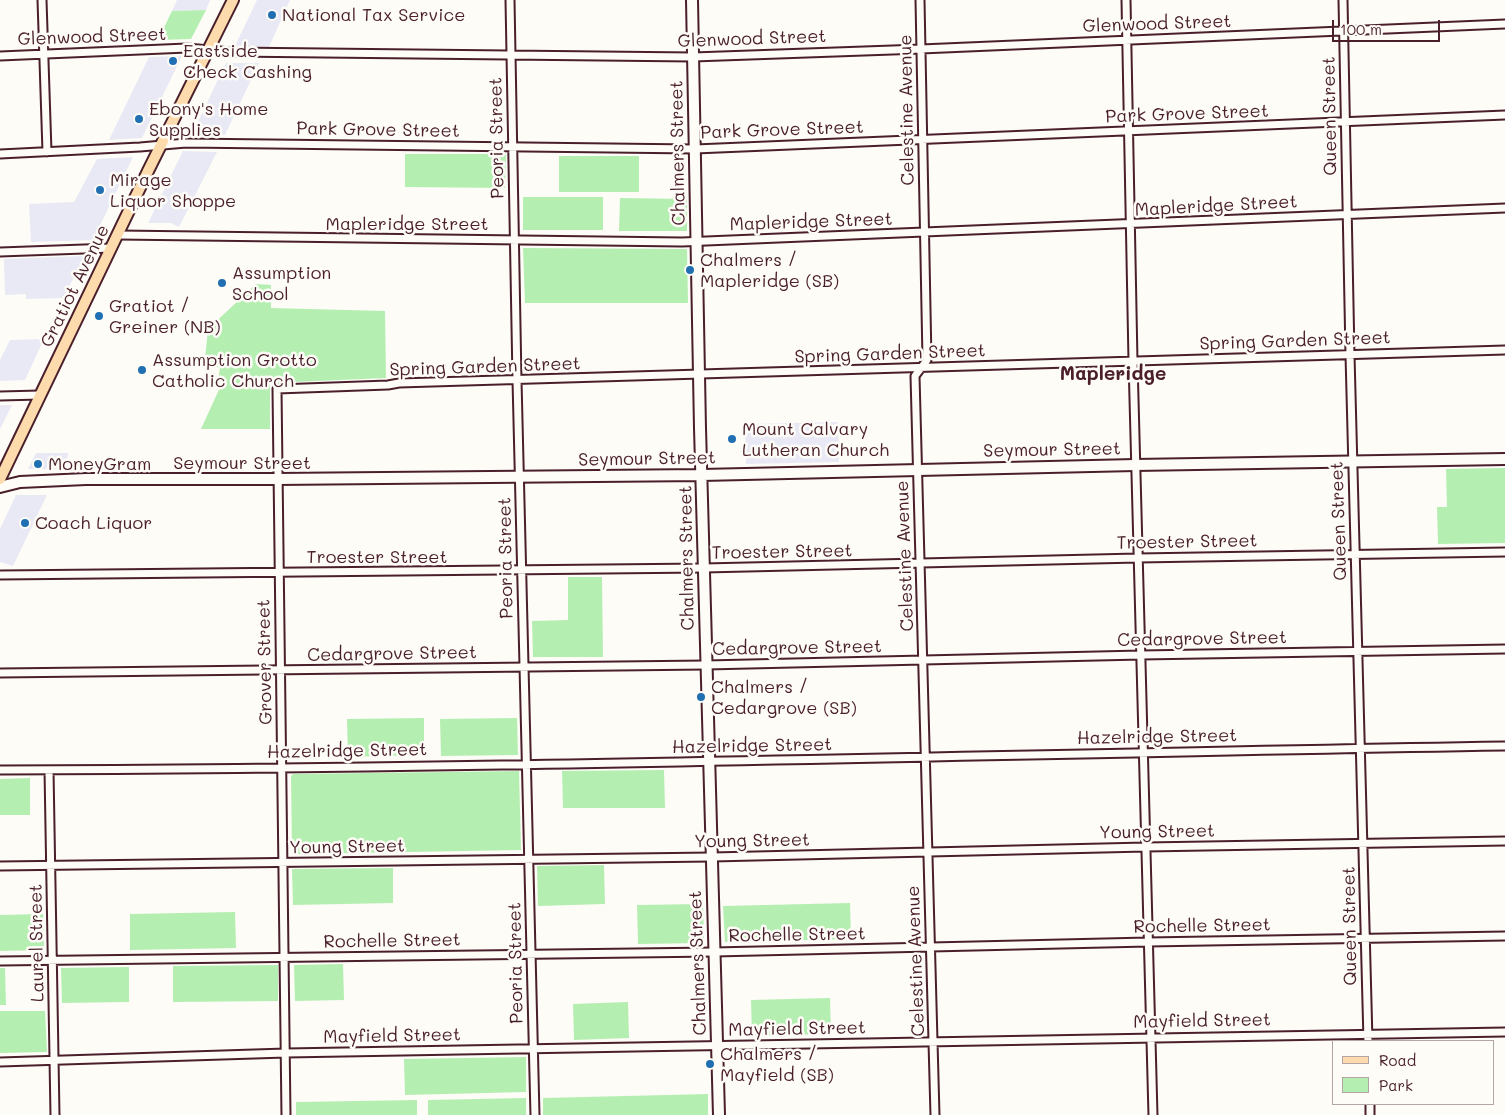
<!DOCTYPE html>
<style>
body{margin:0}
#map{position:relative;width:1505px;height:1115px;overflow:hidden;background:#fdfcf7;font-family:Mali,sans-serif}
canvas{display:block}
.legend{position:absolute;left:1332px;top:1040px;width:162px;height:65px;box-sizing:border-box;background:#fdfcf7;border:1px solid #b5a4a5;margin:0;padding:6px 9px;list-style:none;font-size:15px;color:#4a1f2b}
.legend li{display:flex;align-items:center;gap:10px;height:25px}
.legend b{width:25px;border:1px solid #b5a4a5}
.scale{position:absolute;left:1332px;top:20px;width:108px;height:22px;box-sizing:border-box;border:2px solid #4a1f2b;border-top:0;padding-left:6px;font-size:15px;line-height:18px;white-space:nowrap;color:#4a1f2b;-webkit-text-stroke:4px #fdfcf7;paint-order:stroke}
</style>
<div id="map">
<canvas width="1505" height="1115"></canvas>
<ul class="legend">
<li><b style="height:6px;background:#fedbac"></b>Road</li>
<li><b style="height:14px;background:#b5eeb1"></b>Park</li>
</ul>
<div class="scale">100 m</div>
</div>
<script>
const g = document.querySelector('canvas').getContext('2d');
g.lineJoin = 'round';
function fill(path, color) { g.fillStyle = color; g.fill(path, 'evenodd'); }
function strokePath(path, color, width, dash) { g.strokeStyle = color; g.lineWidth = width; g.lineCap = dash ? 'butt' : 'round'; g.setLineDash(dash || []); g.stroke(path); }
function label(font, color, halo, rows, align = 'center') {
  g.font = font + ' Mali,sans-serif'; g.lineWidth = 5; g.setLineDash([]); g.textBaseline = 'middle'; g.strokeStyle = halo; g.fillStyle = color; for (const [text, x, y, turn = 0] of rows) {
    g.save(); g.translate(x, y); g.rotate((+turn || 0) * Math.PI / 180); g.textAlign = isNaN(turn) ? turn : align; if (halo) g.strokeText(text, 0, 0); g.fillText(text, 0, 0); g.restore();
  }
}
fill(new Path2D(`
 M177,0H210L206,10L172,11Z
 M257,0H290L269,47L235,46Z
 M182,56L142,138L109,140L149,57Z
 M226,63H259L225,135L192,134Z
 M183,151L217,152L179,227L171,223H148Z
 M133,157L93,240L31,242L29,204L74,202L97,159Z
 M85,256L63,298L26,299V294L5,295L4,259Z
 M44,339L25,380L0,381V360L10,340Z
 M0,405H12L0,429Z
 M838,422L839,462L746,464L745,424Z
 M36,453H68L66,469H28Z
 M16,495H47L13,566L0,562V529Z`), '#e8e9f5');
fill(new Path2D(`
 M206,10L191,39L158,40L172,11Z
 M405,154H506L505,188L405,187Z
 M559,156H639V192H559Z
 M523,197H603V230H523Z
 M620,198L687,199V231H619Z
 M523,248L687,249L688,303H525Z
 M256,284L271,285V308L385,311L386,378L270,383V429H201L222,383L218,380L220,368L212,365V363L205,359L208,329Z
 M1505,468V543L1438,544L1437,507H1447L1446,469Z
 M568,577H602L603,657H533L532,621L568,620Z
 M424,718V755L348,757L347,719Z
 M517,718L518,755L441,756L440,719Z
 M664,770L665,808H563L562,771Z
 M519,771L521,850L294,854L292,852L291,776L293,774Z
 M30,778V815H0V779Z
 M604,865L605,904L538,906L537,866Z
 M393,868V903L293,905L292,869Z
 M850,903L851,939L725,942L723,906Z
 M703,904L704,943L638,944L637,905Z
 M235,912L236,948L130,950V914Z
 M43,914L44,950L0,951V915Z
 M343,964L344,1000L295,1001L294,965Z
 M278,965V1001L173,1002V966Z
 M129,967V1002L62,1003L61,968Z
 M5,968L6,1005H0V968Z
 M830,998L831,1034L752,1036L751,1000Z
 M628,1002L629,1038L574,1040L573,1004Z
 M0,1011H45L47,1052L0,1053Z
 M526,1057V1092L405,1095L404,1059Z
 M708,1094V1115H543V1098Z
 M526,1098V1115H428V1100Z
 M417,1100V1115H296V1102Z`), '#b5eeb1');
const street = new Path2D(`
 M42,0L47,152
 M510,0L517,380L535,1115
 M920,0L927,360L915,376L935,1115
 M1126,0L1133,361L1153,1115
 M1343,0L1350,355L1368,1041
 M0,56L187,48L231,52L693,57L921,49L1505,24
 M0,154L140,147L186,143L695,149L1505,115
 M118,235L682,242L1505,208
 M0,252L112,248
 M0,396L40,395
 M0,575L704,568L1138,558L1505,552
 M0,673L706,665L1141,655L1505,649
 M0,770C502,769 1003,754 1505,746
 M49,770L55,1115
 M0,866L712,857L1146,847L1505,841
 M0,961L714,952L1148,942L1505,936
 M0,1062L286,1053L1505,1032
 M1370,1104V1115
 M286,1115L277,389L388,385L399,383L1505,350`);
const secondary = new Path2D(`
 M692,0L700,428L719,1115
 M0,487L20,482L86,479H277L702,475L1135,465L1505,459`);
const primary = new Path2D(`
 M0,479L148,171L233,0`);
strokePath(street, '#4a1f2b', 11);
strokePath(secondary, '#4a1f2b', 14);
strokePath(primary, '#4a1f2b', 14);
strokePath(street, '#fdfcf7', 7);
strokePath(secondary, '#fdfcf7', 10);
strokePath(primary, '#fedbac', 10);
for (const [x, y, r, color] of [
 [272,15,5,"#1f6fb2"],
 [173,61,5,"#1f6fb2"],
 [139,119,5,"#1f6fb2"],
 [100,190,5,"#1f6fb2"],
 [690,270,5,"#1f6fb2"],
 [222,283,5,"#1f6fb2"],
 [99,316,5,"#1f6fb2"],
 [142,370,5,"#1f6fb2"],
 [732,439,5,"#1f6fb2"],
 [38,464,5,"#1f6fb2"],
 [25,523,5,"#1f6fb2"],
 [701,697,5,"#1f6fb2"],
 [710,1064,5,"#1f6fb2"]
]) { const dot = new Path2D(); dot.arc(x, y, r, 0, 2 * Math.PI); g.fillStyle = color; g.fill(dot); strokePath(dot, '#fdfcf7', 2); }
label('18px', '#4a1f2b', '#fdfcf7', [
 ["National Tax Service",282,15],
 ["Eastside",183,51],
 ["Check Cashing",183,72],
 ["Ebony's Home",149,109],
 ["Supplies",149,130],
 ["Mirage",110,180],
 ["Liquor Shoppe",110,201],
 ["Chalmers /",700,260],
 ["Mapleridge (SB)",700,281],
 ["Assumption",232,273],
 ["School",232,294],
 ["Gratiot /",109,306],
 ["Greiner (NB)",109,327],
 ["Assumption Grotto",152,360],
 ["Catholic Church",152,381],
 ["Mount Calvary",742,429],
 ["Lutheran Church",742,450],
 ["MoneyGram",48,464],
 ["Coach Liquor",35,523],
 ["Chalmers /",711,687],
 ["Cedargrove (SB)",711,708],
 ["Chalmers /",720,1054],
 ["Mayfield (SB)",720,1075]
], 'left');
label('18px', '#4a1f2b', '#fdfcf7', [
 ["Glenwood Street",1157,24,-2],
 ["Glenwood Street",92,37,-2],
 ["Glenwood Street",752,39,-2],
 ["Celestine Avenue",907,110,-91],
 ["Park Grove Street",1187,114,-2],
 ["Queen Street",1330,116,-91],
 ["Park Grove Street",378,130,1],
 ["Park Grove Street",782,130,-2],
 ["Peoria Street",497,138,-91],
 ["Chalmers Street",678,153,-91],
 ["Mapleridge Street",1216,206,-3],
 ["Mapleridge Street",811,222,-2],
 ["Mapleridge Street",407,224],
 ["Gratiot Avenue",75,286,-64],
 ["Spring Garden Street",1295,341,-2],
 ["Spring Garden Street",890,354,-2],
 ["Spring Garden Street",485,367,-2],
 ["Seymour Street",1052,450,-1],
 ["Seymour Street",647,459,-1],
 ["Seymour Street",242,463],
 ["Queen Street",1339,521,-92],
 ["Troester Street",1187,542,-1],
 ["Troester Street",782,552,-1],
 ["Celestine Avenue",905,556,-92],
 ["Troester Street",377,557],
 ["Peoria Street",506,558,-91],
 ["Chalmers Street",687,558,-91],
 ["Cedargrove Street",1202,639,-1],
 ["Cedargrove Street",797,648,-1],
 ["Cedargrove Street",392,654,-1],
 ["Grover Street",265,662,-91],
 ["Hazelridge Street",1157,737,-1],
 ["Hazelridge Street",752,746,-1],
 ["Hazelridge Street",347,751,-1],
 ["Young Street",1157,832,-1],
 ["Young Street",752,841,-1],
 ["Young Street",347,847,-1],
 ["Rochelle Street",1202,926,-1],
 ["Queen Street",1350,926,-91],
 ["Rochelle Street",797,935,-1],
 ["Rochelle Street",392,941,-1],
 ["Laurel Street",37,943,-91],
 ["Celestine Avenue",916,961,-92],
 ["Peoria Street",516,963,-91],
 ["Chalmers Street",698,963,-92],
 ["Mayfield Street",1202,1021,-1],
 ["Mayfield Street",797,1029,-1],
 ["Mayfield Street",392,1036,-1]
]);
label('bold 19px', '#4a1f2b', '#fdfcf7', [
 ["Mapleridge",1113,374]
]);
</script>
